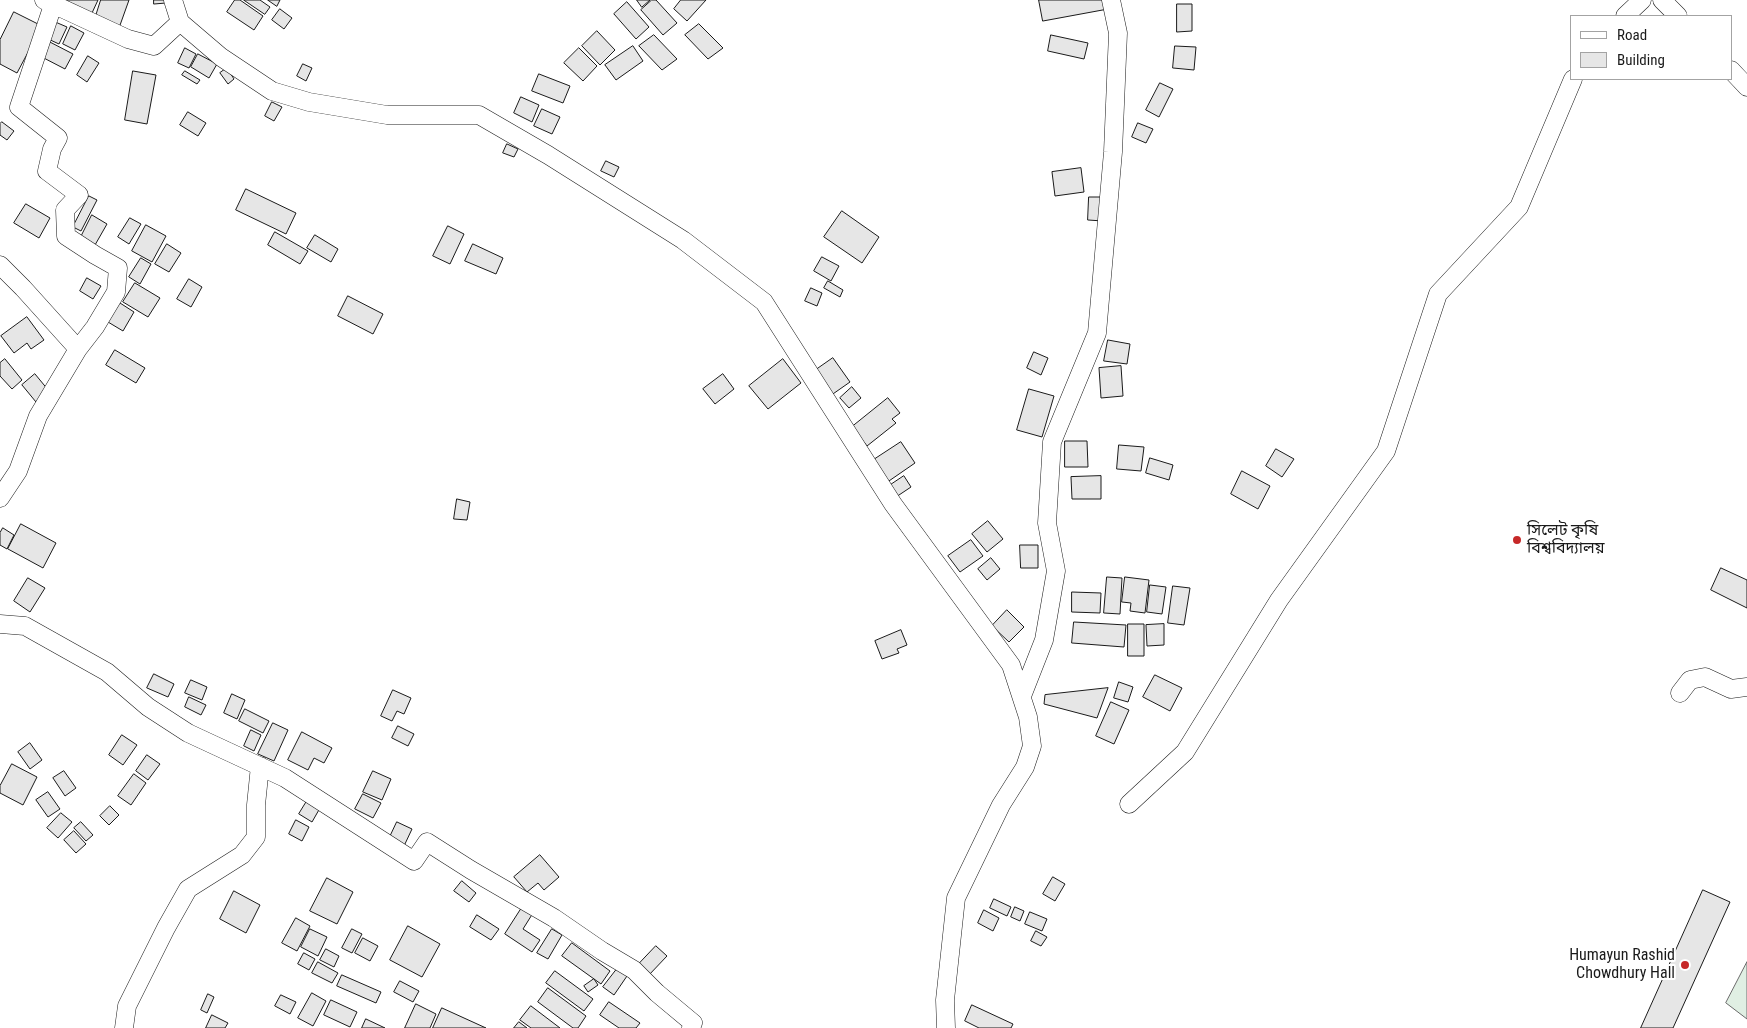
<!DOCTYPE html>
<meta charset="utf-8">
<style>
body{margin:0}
#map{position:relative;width:1747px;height:1028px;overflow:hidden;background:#fff;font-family:"Roboto Condensed",sans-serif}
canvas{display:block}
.legend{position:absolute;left:1570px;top:15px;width:162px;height:65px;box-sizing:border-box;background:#fff;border:1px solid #a3a3a3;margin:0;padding:6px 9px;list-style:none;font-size:15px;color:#1a1a1a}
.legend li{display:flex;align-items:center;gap:10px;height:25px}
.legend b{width:25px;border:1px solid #a3a3a3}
</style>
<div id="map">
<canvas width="1747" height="1028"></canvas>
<ul class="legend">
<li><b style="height:6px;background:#fff"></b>Road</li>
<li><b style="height:14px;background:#e6e6e6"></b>Building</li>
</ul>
</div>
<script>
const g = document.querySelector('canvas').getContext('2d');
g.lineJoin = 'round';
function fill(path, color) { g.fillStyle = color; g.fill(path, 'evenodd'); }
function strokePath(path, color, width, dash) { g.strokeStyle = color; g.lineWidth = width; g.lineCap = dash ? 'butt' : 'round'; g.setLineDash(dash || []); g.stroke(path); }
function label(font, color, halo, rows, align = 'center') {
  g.font = font + ' "Roboto Condensed","Noto Sans Bengali",sans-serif'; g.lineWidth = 4; g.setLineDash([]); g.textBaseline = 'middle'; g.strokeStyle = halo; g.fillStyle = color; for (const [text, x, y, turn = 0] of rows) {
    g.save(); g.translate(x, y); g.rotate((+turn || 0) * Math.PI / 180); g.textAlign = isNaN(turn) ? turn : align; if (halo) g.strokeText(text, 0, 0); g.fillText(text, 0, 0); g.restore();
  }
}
const green = new Path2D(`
 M1747,962V1019L1726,1003Z`);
fill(green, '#e0efe3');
strokePath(green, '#6a6a6a', 1);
const building = new Path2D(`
 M64,0H98L92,13Z
 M101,0H129L119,28L95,19Z
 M154,0H166V3L154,4Z
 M235,0H240L263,16L254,30L227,12Z
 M244,0H260L270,7L265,14Z
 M268,0H280L277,6Z
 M637,0H650L642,7Z
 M652,0H656L677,23L663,35L641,10Z
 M681,0H706L687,21L674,9Z
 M1039,0H1107L1108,9L1043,21Z
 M627,2L649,27L636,39L614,14Z
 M1177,4H1192V31L1177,32Z
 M280,9L292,18L284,29L272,20Z
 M14,12L42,26L17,73L0,64V40Z
 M53,21L67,27L59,44L46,38Z
 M699,24L723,48L708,59L685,35Z
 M71,26L84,33L75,50L63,44Z
 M597,31L615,50L600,65L582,46Z
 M654,35L677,59L662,70L639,46Z
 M1051,35L1088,43L1084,59L1048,51Z
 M46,40L73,54L65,69L38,55Z
 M633,46L643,61L616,80L605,65Z
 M1175,46L1196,47L1194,70L1173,68Z
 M185,48L196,54L189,68L178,63Z
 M579,48L597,66L583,81L564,63Z
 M198,54L217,64L209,78L191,67Z
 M88,56L99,63L87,82L77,75Z
 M303,64L312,68L306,81L297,76Z
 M227,68L234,79L228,84L220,73Z
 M133,71L156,75L147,124L125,120Z
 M185,71L200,80L197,84L182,75Z
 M539,74L570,86L563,103L532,91Z
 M1160,83L1173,89L1159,117L1146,110Z
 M521,97L539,105L532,122L514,113Z
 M272,102L282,107L274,121L265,116Z
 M542,109L560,117L552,134L534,126Z
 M188,112L206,123L198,136L180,125Z
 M2,122L14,131L7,140L0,135V124Z
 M1138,123L1153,129L1146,143L1132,137Z
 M507,144L518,149L514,157L503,153Z
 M606,161L619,167L614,177L601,171Z
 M1081,168L1084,192L1055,196L1052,172Z
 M246,189L296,213L286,234L236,210Z
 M89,196L97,200L81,231L73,227Z
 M1089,197H1104L1103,221L1088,220Z
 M26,204L50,218L39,238L14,223Z
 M842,211L879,237L862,263L824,237Z
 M92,215L107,224L95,245L81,237Z
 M130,218L141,224L129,244L118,237Z
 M146,225L166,236L152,262L132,251Z
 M448,226L464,234L450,264L433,256Z
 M275,232L308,251L300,264L268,245Z
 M315,235L338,249L331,262L307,248Z
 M167,244L181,253L169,272L155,264Z
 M473,244L503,258L496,274L465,261Z
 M822,257L839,266L831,281L814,271Z
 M141,258L151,264L140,284L129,277Z
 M87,278L101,286L93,299L80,291Z
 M189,279L202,287L191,307L177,299Z
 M828,281L843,290L840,297L824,288Z
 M135,283L160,298L148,317L123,302Z
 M811,288L822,293L817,306L805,301Z
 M348,296L383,314L373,334L338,316Z
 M120,303L134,312L123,331L108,322Z
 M27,317L44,340L31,349L27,343L14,353L1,336Z
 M1108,340L1130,344L1127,364L1104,361Z
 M115,350L145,368L136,383L106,365Z
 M1034,352L1048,358L1041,375L1027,368Z
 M833,358L850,382L830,396L813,372Z
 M5,359L22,380L12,389L0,376V363Z
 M783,359L801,383L768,409L749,386Z
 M1121,366L1123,396L1101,398L1099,368Z
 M35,374L49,391L36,402L22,385Z
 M723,374L734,389L715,404L703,389Z
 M852,387L861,398L849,408L840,398Z
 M1029,389L1054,396L1042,437L1017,430Z
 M888,398L900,413L892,419L896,423L867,446L852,427Z
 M1065,441H1087L1088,467H1065Z
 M901,442L915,463L886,483L872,461Z
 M1119,445L1144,447L1141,471L1117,469Z
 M1276,449L1294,459L1282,477L1266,466Z
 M1150,458L1173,465L1169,480L1146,473Z
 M1242,471L1270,486L1258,509L1231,494Z
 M904,476L911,487L896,497L889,486Z
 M1101,476V499H1072L1071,477Z
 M457,499L470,502L467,520L454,519Z
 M988,521L1003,539L987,552L972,534Z
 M21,524L56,543L43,568L8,549Z
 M3,528L14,535L7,549L0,545V533Z
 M971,540L983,556L960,572L948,556Z
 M1020,545H1038V568H1021Z
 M991,558L1000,569L987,580L978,569Z
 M1721,568L1747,580V608L1711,590Z
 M1107,577L1122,578L1120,614L1104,613Z
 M1125,577L1149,580L1145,613L1130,611L1131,603L1122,602Z
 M28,578L45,588L30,612L14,601Z
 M1150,585L1166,587L1162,614L1147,612Z
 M1173,586L1190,588L1184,625L1168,623Z
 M1072,592L1101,593L1100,613L1072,612Z
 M1007,610L1024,627L1009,642L992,626Z
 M1074,622L1126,625L1124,647L1072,643Z
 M1128,624H1144V656H1128Z
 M1164,624V645L1147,646L1146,625Z
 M901,630L907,645L897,649L899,653L882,659L875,641Z
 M154,674L174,684L168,697L147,688Z
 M1155,675L1182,688L1170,711L1143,697Z
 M191,680L207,687L202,700L185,693Z
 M1119,682L1133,687L1128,702L1114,698Z
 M1108,688L1097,718L1044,704L1045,695Z
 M393,690L411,698L404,714L397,711L392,721L381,716Z
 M232,694L245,700L237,719L224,713Z
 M189,697L206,705L201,715L185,707Z
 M1111,702L1129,710L1114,744L1096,736Z
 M245,709L269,721L263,733L239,721Z
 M273,723L288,730L274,761L258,754Z
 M398,726L414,734L408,746L392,738Z
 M251,730L261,735L254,751L244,746Z
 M302,732L332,748L324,763L314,758L308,770L288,760Z
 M122,735L137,745L123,765L109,755Z
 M30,743L42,760L30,769L18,752Z
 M147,755L160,764L148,780L136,771Z
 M12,764L37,777L23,805L0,793V786Z
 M64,771L76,788L65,796L53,778Z
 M373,771L391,779L382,800L363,792Z
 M134,774L146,783L131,805L118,796Z
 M48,792L60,809L48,817L36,800Z
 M363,794L381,803L373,818L355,809Z
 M307,801L320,808L312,822L299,814Z
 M110,806L119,815L109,825L100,816Z
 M61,813L72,822L58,838L47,828Z
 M296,820L309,827L302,841L289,834Z
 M81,822L93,835L86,841L74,828Z
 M397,822L412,829L404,846L389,839Z
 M74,831L86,844L76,853L64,840Z
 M540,855L559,877L544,890L538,883L527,892L514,877Z
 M1053,877L1065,884L1055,901L1043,894Z
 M327,878L353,892L337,924L310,911Z
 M462,881L476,893L469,902L454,891Z
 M1703,890L1730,902L1673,1028H1641Z
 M234,891L260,905L246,933L220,919Z
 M994,899L1011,907L1007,916L990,908Z
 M523,906L533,913L523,929L540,940L532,952L505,934Z
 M1015,907L1024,911L1020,921L1011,917Z
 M984,910L999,918L993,931L978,923Z
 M1030,912L1047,919L1042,931L1025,924Z
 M477,915L499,929L491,940L470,927Z
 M296,918L310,926L297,951L282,943Z
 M408,926L440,944L422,977L390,960Z
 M310,929L327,937L318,956L301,947Z
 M352,929L362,934L352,953L342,948Z
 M552,929L562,935L548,959L537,953Z
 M1036,931L1047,937L1041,946L1031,941Z
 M363,938L378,946L370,961L355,953Z
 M572,943L610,971L601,984L562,956Z
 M656,946L667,956L648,976L638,965Z
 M326,949L339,956L334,967L320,960Z
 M304,953L315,959L309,970L298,964Z
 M318,962L338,973L332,983L312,973Z
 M617,969L627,976L614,995L603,987Z
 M555,971L593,999L584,1011L546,983Z
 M342,975L381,992L376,1003L337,986Z
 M594,979L598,985L588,992L584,986Z
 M400,981L419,991L413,1002L394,992Z
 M548,988L586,1016L578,1028H573L538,1002Z
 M312,993L326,1001L313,1026L298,1018Z
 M208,994L214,997L207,1013L201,1010Z
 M281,995L296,1002L290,1014L275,1006Z
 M331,1000L357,1012L350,1027L324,1015Z
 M609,1002L640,1023L636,1028H619L600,1015Z
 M416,1004L436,1014L430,1028H405Z
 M972,1005L1013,1024L1011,1028H979L965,1021Z
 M531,1006L560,1028H531L520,1020Z
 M442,1008L486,1028H433Z
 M212,1015L228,1023L225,1028H206Z
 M366,1019L385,1028H362Z
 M519,1022L527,1028H514Z`);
fill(building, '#e6e6e6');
strokePath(building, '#1a1a1a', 1);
const street = new Path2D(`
 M44,0L128,39L154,46L180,22
 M173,0L180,22L221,57L272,91L309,102L387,115H479L548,155L683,240L764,302L893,504L1011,665L1028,717L1032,746L1025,767L1001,805L956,898L945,1000L946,1028
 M1662,0L1678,16
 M1625,16L1642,0
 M1731,70L1747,87
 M0,265L23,288L78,349L95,327L116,292L118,268L95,255L66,236L65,210L79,195L47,171L52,149L58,138L19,107L53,5
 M0,498L18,471L38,416L78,349
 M0,624L25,626L107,672L148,707L188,733L285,778L414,861L427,842L471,870L554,918L602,951L634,970L657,993L693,1023L691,1028
 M1680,693L1690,680L1705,677L1731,689L1747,687
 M1022,696L1044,640L1056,571L1047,523L1052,442L1097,333L1113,152L1118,33L1111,0
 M1129,804L1185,752L1279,600L1386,451L1438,294L1519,207L1573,79
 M124,1028L127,1006L166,928L188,889L242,855L256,837V805L260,766`);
strokePath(street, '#1a1a1a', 19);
strokePath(street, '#fff', 18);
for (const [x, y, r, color] of [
 [1517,540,5,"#c62828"],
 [1685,965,5,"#c62828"]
]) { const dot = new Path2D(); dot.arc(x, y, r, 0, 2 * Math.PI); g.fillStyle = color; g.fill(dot); strokePath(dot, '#fff', 2); }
label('16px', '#1a1a1a', '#fff', [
 ["সিলেট কৃষি",1527,531],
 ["বিশ্ববিদ্যালয়",1527,549],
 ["Humayun Rashid",1675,956,"right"],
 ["Chowdhury Hall",1675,974,"right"]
], 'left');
</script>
